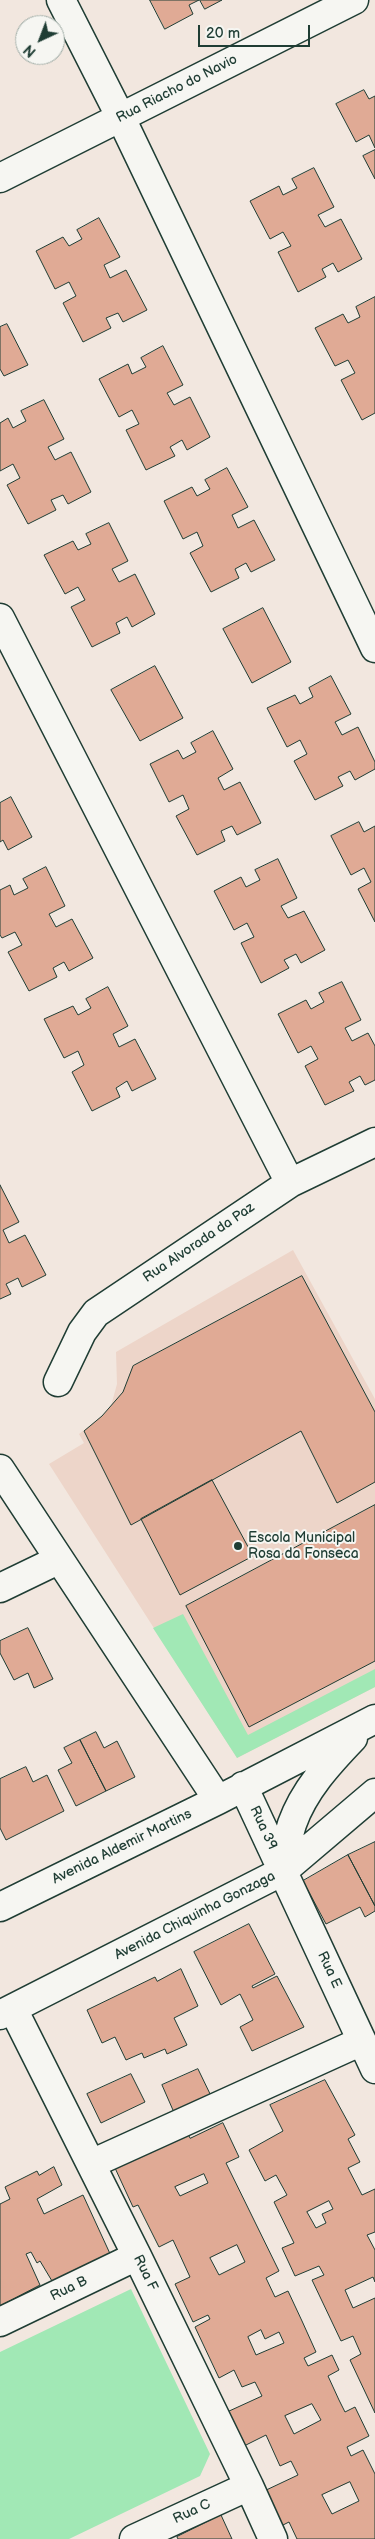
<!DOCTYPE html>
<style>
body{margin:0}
#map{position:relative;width:375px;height:2539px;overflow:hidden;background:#f2e7df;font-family:"Balsamiq Sans",sans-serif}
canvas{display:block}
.north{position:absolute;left:15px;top:15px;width:50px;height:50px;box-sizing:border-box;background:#f6f6f2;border:1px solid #a0aca6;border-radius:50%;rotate:223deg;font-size:14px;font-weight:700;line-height:20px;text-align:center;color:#1f3d34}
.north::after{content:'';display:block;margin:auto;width:18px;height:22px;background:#1f3d34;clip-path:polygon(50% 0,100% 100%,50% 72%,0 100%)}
.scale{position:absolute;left:198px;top:25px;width:112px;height:22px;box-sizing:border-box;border:2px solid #1f3d34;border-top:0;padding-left:6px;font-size:15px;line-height:18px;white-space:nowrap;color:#1f3d34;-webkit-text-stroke:4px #f6f6f2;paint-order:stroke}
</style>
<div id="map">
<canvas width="375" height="2539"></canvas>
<div class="north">N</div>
<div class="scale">20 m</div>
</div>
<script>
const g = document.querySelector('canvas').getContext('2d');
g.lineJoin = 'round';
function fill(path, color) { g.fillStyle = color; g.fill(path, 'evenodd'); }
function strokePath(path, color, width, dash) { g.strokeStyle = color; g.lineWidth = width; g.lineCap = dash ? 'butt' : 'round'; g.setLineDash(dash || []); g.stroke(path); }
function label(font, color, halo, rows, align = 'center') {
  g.font = font + ' "Balsamiq Sans",sans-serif'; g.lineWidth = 4; g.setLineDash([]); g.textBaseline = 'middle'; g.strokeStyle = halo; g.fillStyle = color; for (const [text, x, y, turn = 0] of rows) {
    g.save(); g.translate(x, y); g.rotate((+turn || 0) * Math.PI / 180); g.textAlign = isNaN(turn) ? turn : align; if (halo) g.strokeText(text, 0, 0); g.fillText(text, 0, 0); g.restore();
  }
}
fill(new Path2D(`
 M293,1250L375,1399V1687L237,1758L49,1464L84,1443L79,1434L102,1416L111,1406L117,1384L116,1352Z`), '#edd5c9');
fill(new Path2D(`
 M183,1614L248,1735L375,1669V1687L237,1758L153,1628Z
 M131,2289L210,2454L200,2476L69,2539H0V2352Z`), '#a1e8b5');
const building = new Path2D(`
 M150,0H199L189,5L193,14L165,29Z
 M200,0H222L205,9Z
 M364,90L369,99L375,96V148L369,135L356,142L336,104Z
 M375,150V179L363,156Z
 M314,168L334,207L318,215L325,227L341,219L362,259L338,272L333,263L322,269L326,277L298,292L278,252L291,246L283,232L270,239L250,201L279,186L283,195L297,188L292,179Z
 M99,218L120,257L104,265L110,278L126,270L147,310L123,322L118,313L106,318L111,328L83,342L63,303L76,296L69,282L55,289L36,251L63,237L69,246L82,239L77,230Z
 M375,297V413L362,420L341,380L355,373L348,360L335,366L315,328L343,314L348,323L360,317L356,307Z
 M7,324L28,365L4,376L0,369V327Z
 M163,346L183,385L167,393L174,405L190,397L210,437L187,450L182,440L170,447L175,456L146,470L126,430L139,424L132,410L119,417L99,379L128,364L132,374L146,367L141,358Z
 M44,400L64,439L48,447L55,460L71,452L91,492L68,504L63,495L51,500L56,510L28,524L7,485L20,478L13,464L0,471V423L8,418L13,428L26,421L21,411Z
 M227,468L248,507L232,515L238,528L254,520L275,560L251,572L246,563L235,569L239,578L211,592L190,553L203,546L197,532L183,539L164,501L192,487L197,496L210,489L205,480Z
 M109,523L128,561L112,569L119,582L135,574L155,614L132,627L127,617L116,623L120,633L92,647L71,607L85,600L78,587L65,594L44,555L73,541L78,550L91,544L86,534Z
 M263,608L291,662L252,683L223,629Z
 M155,666L183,718L140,741L111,690Z
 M331,676L351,714L335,722L342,735L358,727L375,762V769L355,780L350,771L338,777L343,786L315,800L294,761L307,754L300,740L287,747L267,708L295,695L300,704L313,697L309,688Z
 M213,731L233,769L218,778L224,790L240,782L261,823L237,835L232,826L221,831L225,841L197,855L176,816L189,809L183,795L169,802L150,764L178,750L183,759L196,752L191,743Z
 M11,797L32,837L8,850L3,840L0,842V803Z
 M359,822L364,832L375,826V922L358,889L371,882L364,868L351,875L331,836Z
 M278,859L297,898L281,906L288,918L304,911L325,950L301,963L296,954L284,960L289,968L261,983L241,943L254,937L247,923L234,930L214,891L241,877L246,887L260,880L255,870Z
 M46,867L65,906L49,914L56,927L72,919L93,958L69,971L64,962L53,968L57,977L29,991L8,952L22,945L15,932L2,938L0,935V890L10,885L14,895L28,888L23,879Z
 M342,982L361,1020L345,1028L352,1041L368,1033L375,1046V1080L365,1085L360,1076L349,1082L354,1091L325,1105L305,1066L318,1059L311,1046L298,1053L278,1014L306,1000L311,1009L324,1002L319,993Z
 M108,987L128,1026L113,1034L119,1047L135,1039L156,1079L132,1091L127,1081L116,1088L120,1097L92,1111L72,1072L84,1065L78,1051L64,1058L44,1019L73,1006L78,1015L91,1008L86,999Z
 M0,1185L19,1222L3,1230L9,1243L25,1235L46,1275L22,1287L18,1278L6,1284L11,1294L0,1299Z
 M302,1276L375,1412V1482L337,1503L301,1431L131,1525L84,1431L102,1416L123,1392L133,1366Z
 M212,1480L253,1556L180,1595L141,1519Z
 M375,1505V1661L249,1727L186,1606Z
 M28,1628L53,1679L34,1688L28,1673L14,1680L0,1653V1641Z
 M96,1732L104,1748L117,1741L135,1777L106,1791L80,1740Z
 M80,1740L106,1791L76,1806L58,1770L72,1763L64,1748Z
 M26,1767L33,1782L47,1775L64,1811L6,1840L0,1828V1779Z
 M375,1842V1906L348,1855Z
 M348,1855L375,1906V1911L365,1917L360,1907L326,1924L303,1881Z
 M249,1924L275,1974L252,1986L253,1988L277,1976L304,2027L252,2051L240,2027L253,2020L240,1994L221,2005L194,1952Z
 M181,1969L198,2006L174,2018L187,2045L167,2054L165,2049L144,2058L142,2053L126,2060L115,2037L102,2043L87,2010L155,1977L157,1981Z
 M198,2069L213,2100L176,2117L162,2085Z
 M131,2074L145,2102L101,2123L87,2094Z
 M325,2080L355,2135L348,2139L360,2162L348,2168L362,2195L375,2189V2232L367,2235L375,2250V2282L373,2277L345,2290L353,2308L375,2298V2413L350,2360L361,2354L353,2336L341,2341L312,2280L324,2275L319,2266L295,2276L282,2248L294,2243L274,2202L287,2195L276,2175L265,2181L249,2150L283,2131L270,2105ZM329,2201L333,2209L322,2214L326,2223L316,2228L307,2212Z
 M223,2123L239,2157L226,2163L279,2271L266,2278L275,2297L288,2291L302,2321L316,2352L304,2358L308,2366L332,2355L339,2370L328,2376L339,2400L345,2412L355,2407L369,2436L347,2447L351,2456L363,2450L375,2474V2539H297L289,2522L279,2527L262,2492L298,2475L291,2461L280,2466L266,2435L244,2446L227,2412L262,2396L255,2382L242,2387L234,2370L219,2378L195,2327L210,2319L208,2315L193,2322L175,2284L190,2277L173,2240L159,2247L138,2205L133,2207L115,2168L187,2132L190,2138ZM204,2174L208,2183L180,2196L175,2187ZM237,2245L245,2262L219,2275L210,2258ZM261,2330L265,2339L279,2332L284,2343L256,2355L248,2337ZM312,2404L321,2420L294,2434L285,2416ZM350,2482L359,2501L332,2514L322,2495Z
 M54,2167L62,2185L37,2199L44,2214L83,2195L112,2258L55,2286L40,2261L37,2263L31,2252L26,2254L40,2285L0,2306V2204L10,2199L5,2187L37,2171L39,2175Z
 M221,2515L232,2539H178L177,2537Z`);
fill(building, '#e0aa95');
strokePath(building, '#1f3d34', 1);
const minor = new Path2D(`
 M61,0L121,118L375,648
 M0,178L354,0
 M0,618L290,1183
 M58,1382L82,1332L96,1313L290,1183L375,1142
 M0,1469L218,1800
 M0,1588L58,1560
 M243,1786L375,2069
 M283,1871C286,1856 287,1839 292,1824C304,1790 329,1763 353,1738
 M0,1907L218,1800L375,1719
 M13,2009L137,2256L249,2486L273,2539
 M0,2015L283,1871L375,1793
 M91,2164L362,2041
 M0,2322L137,2256
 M134,2539L249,2486`);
strokePath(minor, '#1f3d34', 31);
strokePath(minor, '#f6f6f2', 28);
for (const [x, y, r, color] of [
 [238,1546,5,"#1f3d34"]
]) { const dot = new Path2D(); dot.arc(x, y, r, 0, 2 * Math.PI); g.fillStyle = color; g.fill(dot); strokePath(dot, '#f6f6f2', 2); }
label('14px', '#1f3d34', '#f6f6f2', [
 ["Rua Riacho do Navio",177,89,-27],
 ["Rua Alvorada da Paz",199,1243,-34],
 ["Rua 39",263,1828,65],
 ["Avenida Aldemir Martins",122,1847,-26],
 ["Avenida Chiquinha Gonzaga",195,1916,-27],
 ["Rua E",329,1970,65],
 ["Rua F",145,2273,64],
 ["Rua B",69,2289,-26],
 ["Rua C",192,2512,-25]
]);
label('14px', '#1f3d34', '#f6f6f2', [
 ["Escola Municipal",248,1538],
 ["Rosa da Fonseca",248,1554]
], 'left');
</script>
